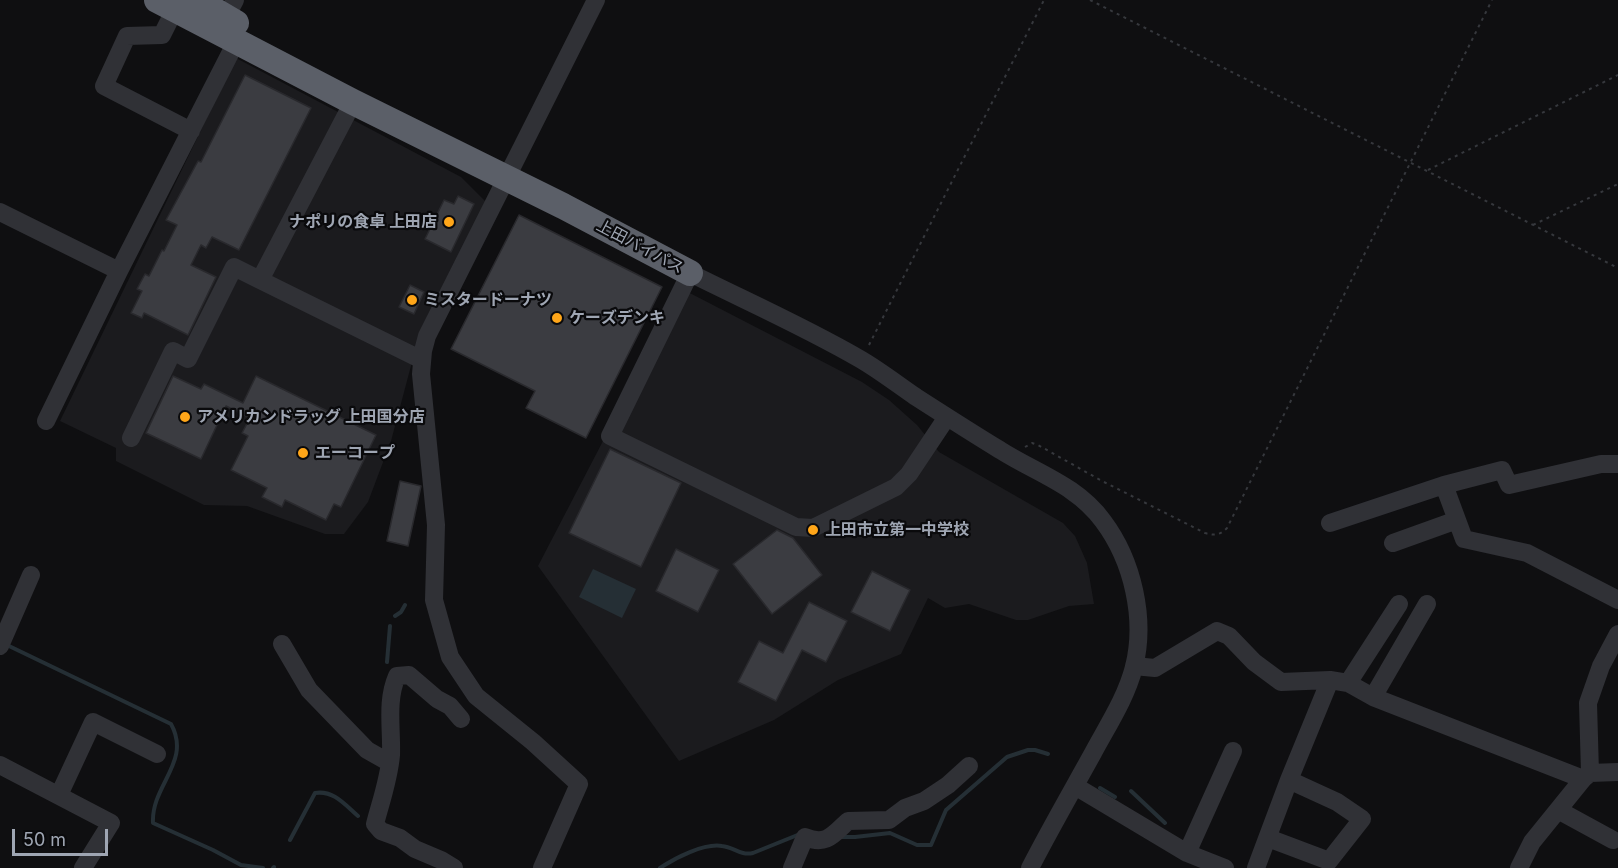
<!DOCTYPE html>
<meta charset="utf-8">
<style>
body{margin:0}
#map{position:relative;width:1618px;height:868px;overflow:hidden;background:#0f0f11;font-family:Inter,sans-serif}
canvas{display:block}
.scale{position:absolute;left:12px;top:829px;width:96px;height:27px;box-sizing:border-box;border:3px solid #9fa6b3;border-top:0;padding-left:8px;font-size:18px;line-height:21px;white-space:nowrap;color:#9fa6b3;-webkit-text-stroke:4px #0a0a0c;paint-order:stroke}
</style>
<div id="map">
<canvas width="1618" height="868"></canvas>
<div class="scale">50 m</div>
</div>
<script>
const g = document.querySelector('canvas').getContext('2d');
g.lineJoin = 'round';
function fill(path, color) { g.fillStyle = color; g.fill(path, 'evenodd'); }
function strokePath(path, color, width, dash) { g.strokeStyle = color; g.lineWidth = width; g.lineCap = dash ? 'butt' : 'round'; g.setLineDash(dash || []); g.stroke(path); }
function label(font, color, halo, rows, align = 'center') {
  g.font = font + ' Inter,"Noto Sans JP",sans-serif'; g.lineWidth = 4.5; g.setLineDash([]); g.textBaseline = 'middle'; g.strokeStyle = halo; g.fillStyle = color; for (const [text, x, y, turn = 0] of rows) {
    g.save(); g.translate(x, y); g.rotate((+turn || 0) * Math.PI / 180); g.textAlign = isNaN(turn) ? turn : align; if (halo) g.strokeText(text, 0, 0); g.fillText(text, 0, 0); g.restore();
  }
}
fill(new Path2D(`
 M236,58L461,177L486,202L420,332L391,441L368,502L344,534H325L247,506L204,505L116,461V448L60,421Z
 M682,289L862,382L889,400L917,425L939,452L1063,523L1075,536L1087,563L1094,604L1069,606L1028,620H1016L969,604L945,608L928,598L901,654L838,680L774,720L679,761L538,566Z`), '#1b1b1e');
fill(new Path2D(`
 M593,569L636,589L622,618L579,597Z`), '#252f35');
strokePath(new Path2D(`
 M395,616L401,612L405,605
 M9,646L171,724C192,762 151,785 153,823L213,850L241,865L263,868
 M387,662L390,626
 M1100,788L1115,797
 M1131,791L1165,823
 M840,837H855L890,833L917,845H931L946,810L1007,757L1028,750H1035L1048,754
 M290,840L315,793C334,790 345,805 358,816
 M273,868L274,867
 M660,868C675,858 704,843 722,846C734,847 740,856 753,853L800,834`), '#252f35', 4);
const building = new Path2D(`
 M245,75L311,108L239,250L212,237L206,248L201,245L191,265L216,277L188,335L144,313L142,318L131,313L142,291L137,289L145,274L149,276L162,250L164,251L177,225L166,220L198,161L201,162Z
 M458,196L474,204L451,252L425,239L444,200L454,204Z
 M519,215L662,287L586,438L526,408L535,391L451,349Z
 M410,285L424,292L414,314L399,307Z
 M173,376L201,389L204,384L243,403L256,376L376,435L341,507L334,504L326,520L285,500L282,507L262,497L267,488L231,470L248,436L242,433L250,418L226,406L201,459L146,433Z
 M610,449L681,483L641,567L569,533Z
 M400,481L421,486L408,546L387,541Z
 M777,530L793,538L822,575L772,614L733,564Z
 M676,549L719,570L698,612L656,591Z
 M872,571L910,590L890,631L851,612Z
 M809,602L847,621L826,662L802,650L776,701L738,682L759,641L783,653Z`);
fill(building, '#3b3c41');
strokePath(building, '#29292d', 1.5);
strokePath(new Path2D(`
 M1090,0L1618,268
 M1428,170L1618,75
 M1533,225L1618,184
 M869,345L1044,0
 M1025,447L1032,443L1038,445L1102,481L1205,533C1215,536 1220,535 1227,528L1492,0`), '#36383d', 2, [3, 4.5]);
strokePath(new Path2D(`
 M175,9L162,35L127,36L104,86L191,131
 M226,17L235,0
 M0,212L119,271
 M260,280L422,360
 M947,417L909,474L896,487L813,528L796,527L610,436L690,273C746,301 805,327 860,359C879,370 897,384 916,397C944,415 972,433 1000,450C1036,473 1077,485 1103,521C1133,561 1146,619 1134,667C1126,698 1108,725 1093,753C1072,791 1050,829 1030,868
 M46,421L119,271L236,42
 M131,438L173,351L188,359L234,267L260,280L353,102
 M1444,485L1464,539L1527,553L1618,600
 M1330,523L1444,485L1502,470L1509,485L1601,464H1618
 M1393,543L1457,520
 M282,644L309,690L367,750L390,763
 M0,646L31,575
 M1134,666L1155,668L1217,631L1229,636L1254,662L1281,682L1330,680L1348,683L1373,697L1583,779
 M1348,683L1399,604
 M1373,697L1427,604
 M0,765L111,823L83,868
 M1590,773L1588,703L1601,666L1618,634
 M1075,786L1187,853L1225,868
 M59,795L93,722L157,754
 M1558,810L1613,840
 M1268,838L1329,861L1362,819L1337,802L1289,780
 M1187,853L1233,751
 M454,868L441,860L415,849L400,838L381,831L375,824C381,801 389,779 391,755C392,729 386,701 397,676L409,675L437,699L450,706L461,719
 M542,868L579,784L533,742L476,696L450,657L434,600L436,525L421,374L423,351L427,336L596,0
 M792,868L805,837C826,846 833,835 848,821L889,820L905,808L924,801L948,785L969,766
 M1256,868L1289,780L1330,680
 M1519,868L1532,842L1583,779L1590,773L1618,772`), '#303136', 18);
strokePath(new Path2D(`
 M157,0L353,102L563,206L690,273
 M197,0L236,23`), '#5b5f68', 26);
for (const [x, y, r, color] of [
 [449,222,6,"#ffa619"],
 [412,300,6,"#ffa619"],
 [557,318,6,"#ffa619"],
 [185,417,6,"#ffa619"],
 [303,453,6,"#ffa619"],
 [813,530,6,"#ffa619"]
]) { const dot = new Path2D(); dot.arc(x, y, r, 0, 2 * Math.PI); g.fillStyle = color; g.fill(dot); strokePath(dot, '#0a0a0c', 2); }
label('bold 16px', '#9fa6b3', '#0a0a0c', [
 ["ナポリの食卓 上田店",437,222,"right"],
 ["ミスタードーナツ",424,300],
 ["ケーズデンキ",569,318],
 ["アメリカンドラッグ 上田国分店",197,417],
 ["エーコープ",315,453],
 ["上田市立第一中学校",825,530]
], 'left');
label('16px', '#9fa6b3', '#0a0a0c', [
 ["上田バイパス",640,247,28]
]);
</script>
